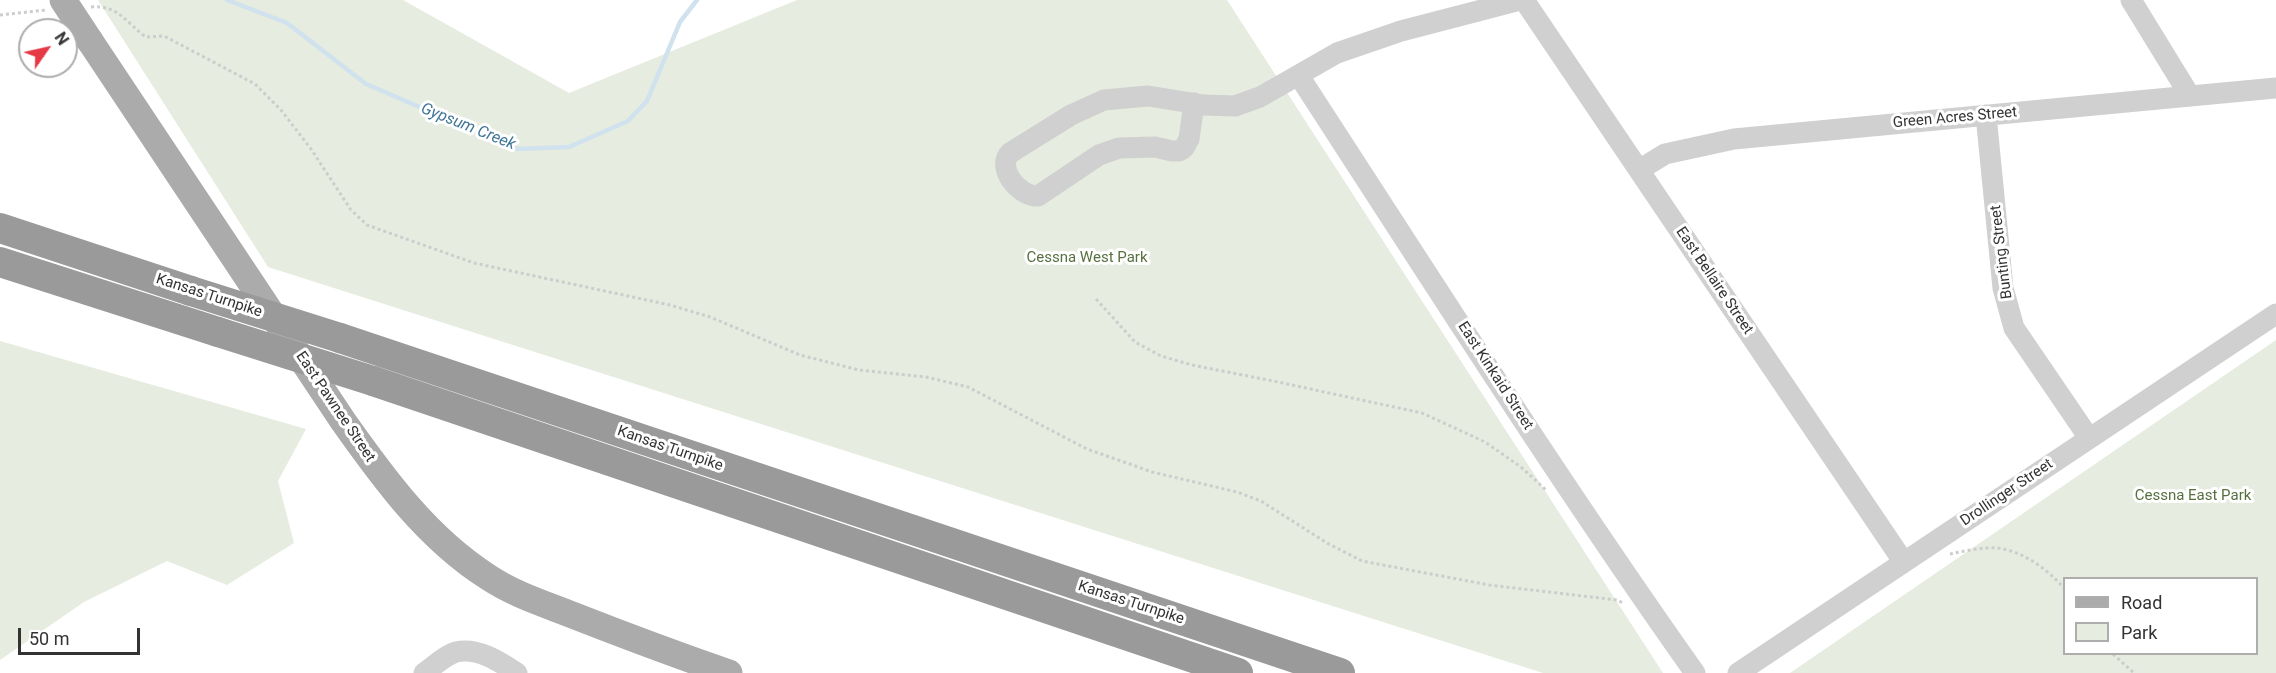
<!DOCTYPE html>
<style>
body{margin:0}
#map{position:relative;width:2276px;height:673px;overflow:hidden;background:#fff;font-family:Roboto,sans-serif}
canvas{display:block}
.legend{position:absolute;left:2063px;top:577px;width:195px;height:78px;box-sizing:border-box;background:#fff;border:2px solid #adadad;margin:0;padding:8px 10px;list-style:none;font-size:18px;color:#333}
.legend li{display:flex;align-items:center;gap:12px;height:30px}
.legend b{width:30px;border:2px solid #adadad}
.north{position:absolute;left:18px;top:18px;width:60px;height:60px;box-sizing:border-box;background:#fff;border:2px solid #adadad;border-radius:50%;rotate:56deg;font-size:16px;font-weight:700;line-height:24px;text-align:center;color:#333}
.north::after{content:'';display:block;margin:auto;width:21px;height:27px;background:#e63946;clip-path:polygon(50% 0,100% 100%,50% 72%,0 100%)}
.scale{position:absolute;left:18px;top:628px;width:122px;height:27px;box-sizing:border-box;border:3px solid #333;border-top:0;padding-left:8px;font-size:18px;line-height:21px;white-space:nowrap;color:#333;-webkit-text-stroke:4px #fff;paint-order:stroke}
</style>
<div id="map">
<canvas width="2276" height="673"></canvas>
<ul class="legend">
<li><b style="height:8px;background:#ababab"></b>Road</li>
<li><b style="height:16px;background:#e6ecdf"></b>Park</li>
</ul>
<div class="north">N</div>
<div class="scale">50 m</div>
</div>
<script>
const g = document.querySelector('canvas').getContext('2d');
g.lineJoin = 'round';
function fill(path, color) { g.fillStyle = color; g.fill(path, 'evenodd'); }
function strokePath(path, color, width, dash) { g.strokeStyle = color; g.lineWidth = width; g.lineCap = dash ? 'butt' : 'round'; g.setLineDash(dash || []); g.stroke(path); }
function label(font, color, halo, rows, align = 'center') {
  g.font = font + ' Roboto,sans-serif'; g.lineWidth = 6; g.setLineDash([]); g.textBaseline = 'middle'; g.strokeStyle = halo; g.fillStyle = color; for (const [text, x, y, turn = 0] of rows) {
    g.save(); g.translate(x, y); g.rotate((+turn || 0) * Math.PI / 180); g.textAlign = isNaN(turn) ? turn : align; if (halo) g.strokeText(text, 0, 0); g.fillText(text, 0, 0); g.restore();
  }
}
fill(new Path2D(`
 M98,0H403L569,93L797,0H1227L1663,673H1543L268,267Z
 M2276,340V673H1790ZM2064,578H2256V654H2064Z
 M0,341L306,429L278,481L294,543L227,585L167,561L84,602L0,660Z`), '#e6ecdf');
strokePath(new Path2D(`
 M227,0L287,23L366,84L517,149L569,147L628,121L647,101L680,22L697,0`), '#cfe2ee', 4.5);
strokePath(new Path2D(`
 M91,7C119,5 125,22 146,37L164,36L255,84L281,110L311,149L351,210L367,225L474,263L670,305L710,317L800,355L859,370L926,377L968,387L1087,449L1152,472L1237,492L1261,501L1327,543L1362,561L1489,585L1617,600L1623,603
 M0,15L46,10
 M1096,299L1135,342L1161,356L1192,365L1278,382L1422,413L1485,442L1521,467L1546,490
 M1950,554C1965,551 1982,547 1997,548C2023,551 2047,569 2064,588
 M2113,654L2134,673`), '#cdcdcd', 3, [3, 3]);
strokePath(new Path2D(`
 M1524,0L1903,561
 M2131,0L2190,96
 M1299,76C1429,276 1557,478 1695,673
 M1194,103L1189,139L1184,148L1179,151H1172L1155,147L1119,148L1099,155L1038,196C1019,197 996,168 1010,153L1071,115L1104,100L1148,96L1204,105L1235,106L1260,97L1337,53L1401,31L1520,0
 M1986,115L2003,288L2014,328L2089,438
 M1639,170L1665,154L1734,139L2276,88
 M424,673C433,667 445,655 456,652C478,647 500,662 517,673
 M1738,673L2276,314`), '#d0d0d0', 21);
strokePath(new Path2D(`
 M90,41L343,421C384,479 427,538 488,577C515,595 545,604 575,616C626,636 677,655 729,673`), '#ababab', 27);
strokePath(new Path2D(`
 M0,228L191,291
 M0,262L218,332
 M340,338L1340,673
 M373,381L1238,673`), '#9a9a9a', 30);
strokePath(new Path2D(`
 M63,0L90,41`), '#ababab', 27);
strokePath(new Path2D(`
 M191,291L340,338
 M218,332L373,381`), '#9a9a9a', 30);
label('15px', '#333', '#fff', [
 ["Green Acres Street",1955,118,-5],
 ["Bunting Street",2002,252,-97],
 ["East Bellaire Street",1714,281,56],
 ["Kansas Turnpike",209,296,18],
 ["East Kinkaid Street",1495,376,57],
 ["East Pawnee Street",335,407,56],
 ["Kansas Turnpike",670,449,19],
 ["Drollinger Street",2007,493,-34],
 ["Kansas Turnpike",1131,603,18]
]);
label('15px', '#56703f', '#fff', [
 ["Cessna West Park",1087,258],
 ["Cessna East Park",2193,496]
]);
label('italic 16px', '#3f7597', '#fff', [
 ["Gypsum Creek",468,127,22]
]);
</script>
